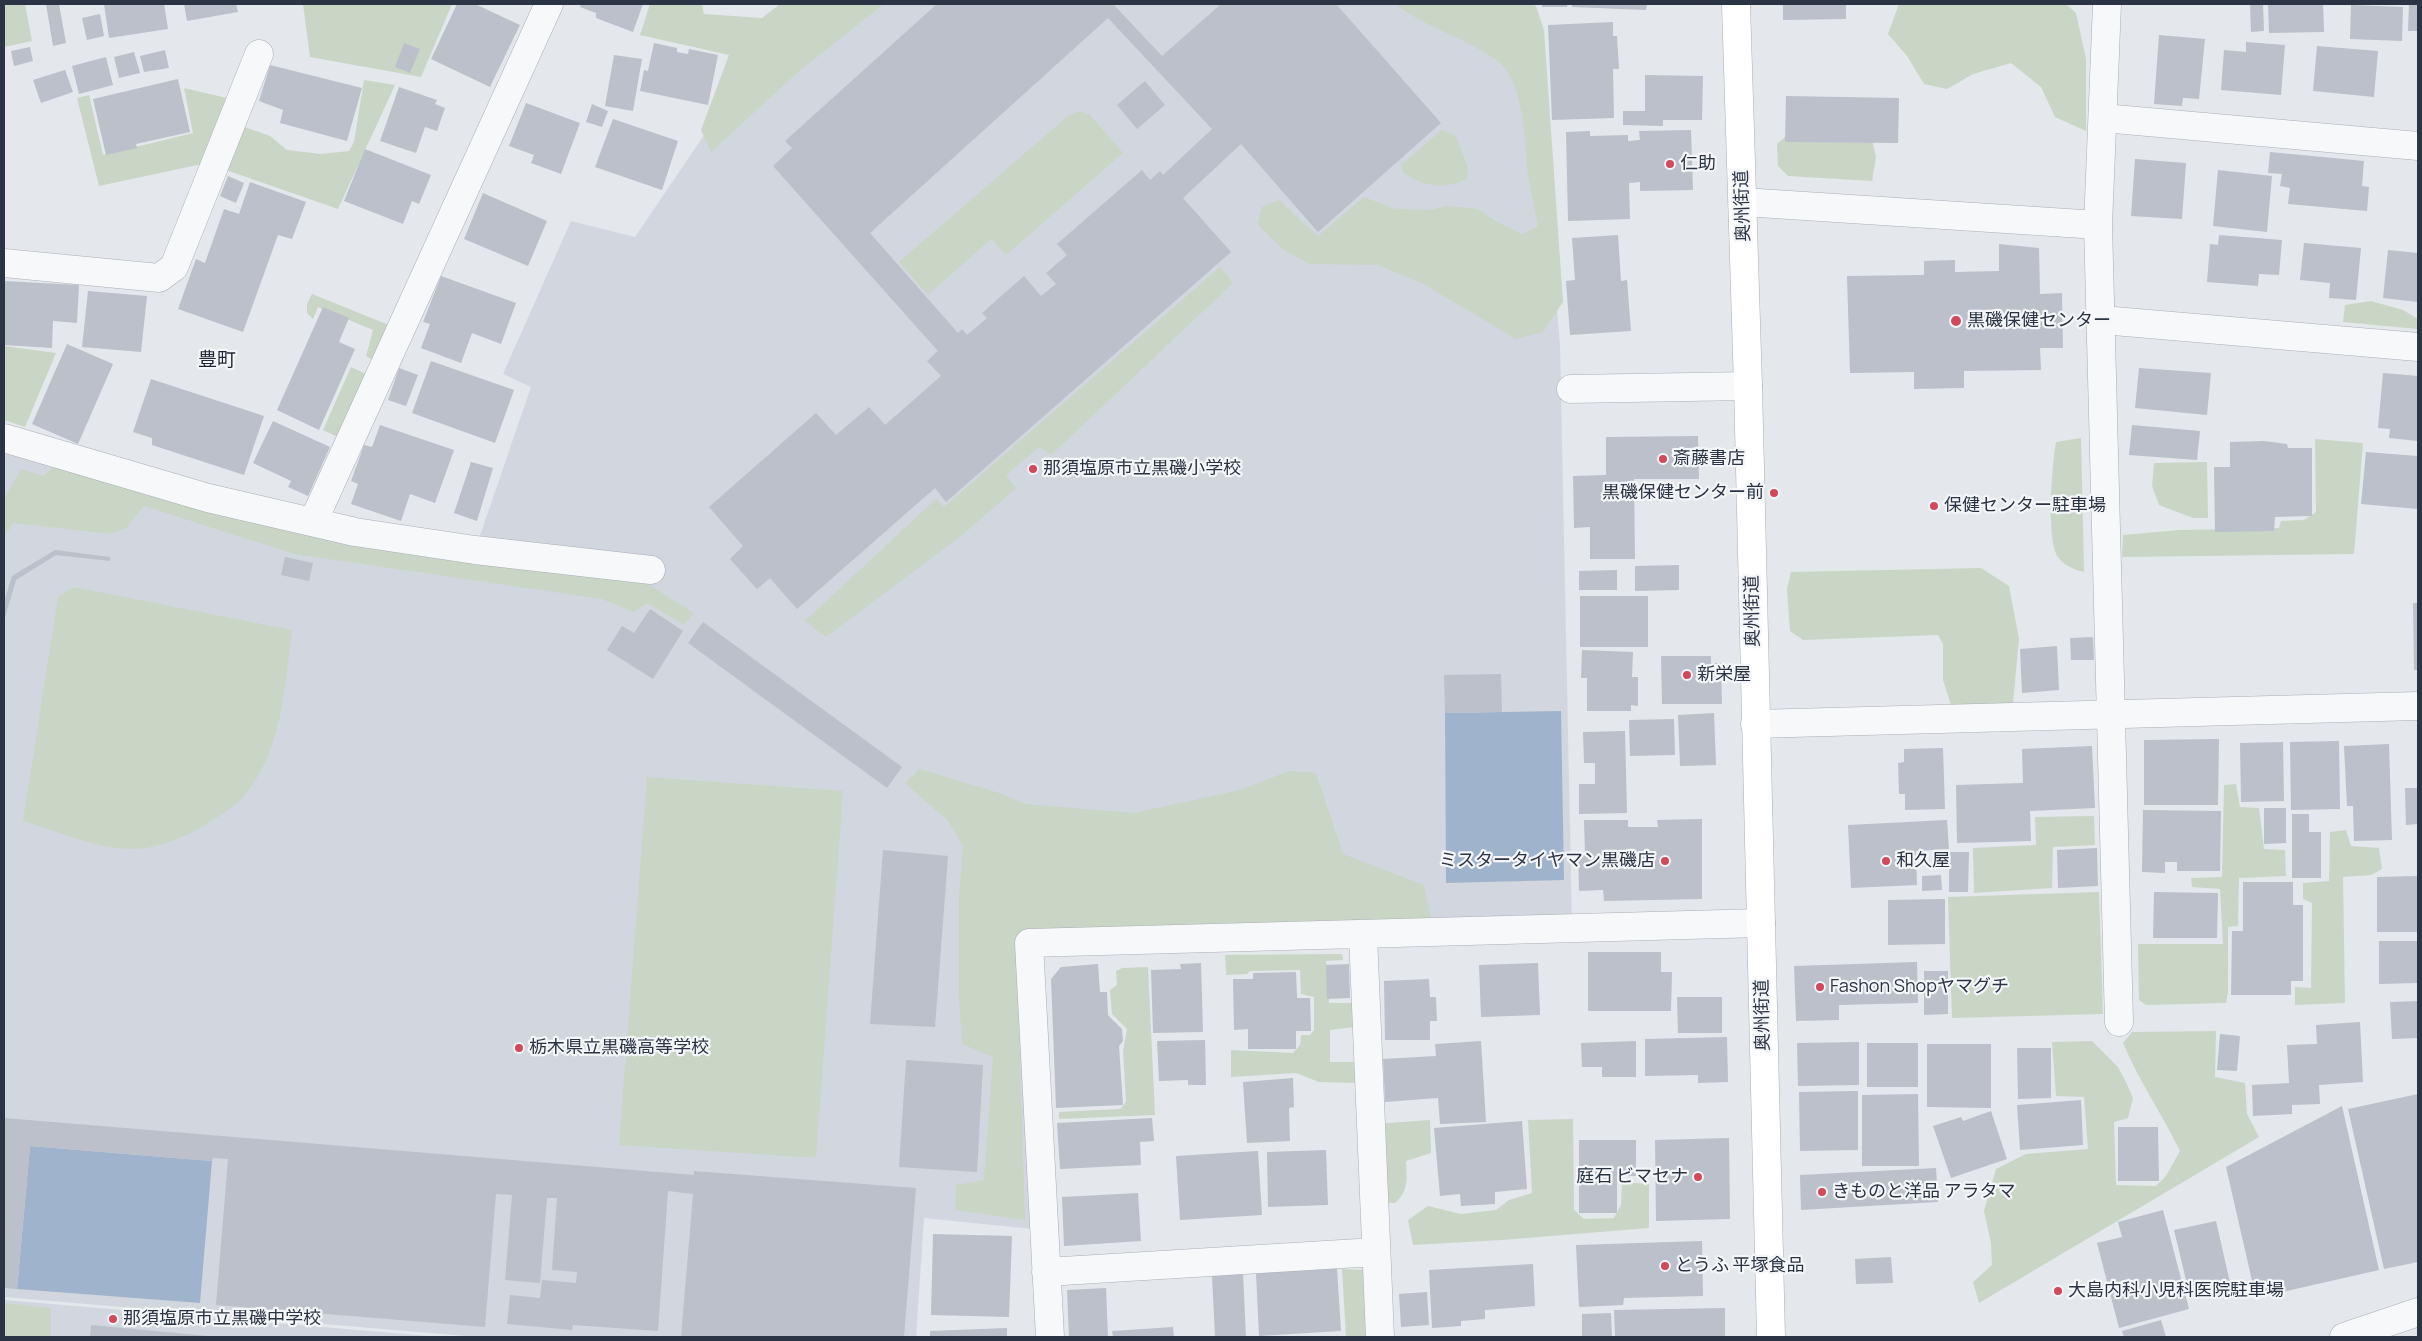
<!DOCTYPE html>
<meta charset="utf-8">
<style>
body{margin:0}
#map{position:relative;width:2422px;height:1341px;overflow:hidden;background:#e4e7ec;font-family:Manrope,sans-serif}
canvas{display:block}
.frame{position:absolute;inset:0;border:5px solid #2b3445;pointer-events:none}
</style>
<div id="map">
<canvas width="2422" height="1341"></canvas>
<div class="frame"></div>
</div>
<script>
const g = document.querySelector('canvas').getContext('2d');
g.lineJoin = 'round';
function fill(path, color) { g.fillStyle = color; g.fill(path, 'evenodd'); }
function strokePath(path, color, width, dash) { g.strokeStyle = color; g.lineWidth = width; g.lineCap = dash ? 'butt' : 'round'; g.setLineDash(dash || []); g.stroke(path); }
function label(font, color, halo, rows, align = 'center') {
  g.font = font + ' Manrope,"Noto Sans JP",sans-serif'; g.lineWidth = 4.5; g.setLineDash([]); g.textBaseline = 'middle'; g.strokeStyle = halo; g.fillStyle = color; for (const [text, x, y, turn = 0] of rows) {
    g.save(); g.translate(x, y); g.rotate((+turn || 0) * Math.PI / 180); g.textAlign = isNaN(turn) ? turn : align; if (halo) g.strokeText(text, 0, 0); g.fillText(text, 0, 0); g.restore();
  }
}
fill(new Path2D(`
 M816,4H1496L1534,29L1560,345L1572,927L1029,943L1043,1230L924,1218L916,1337H478L4,1297V438L475,550L531,387L503,374L571,221L635,237L774,32Z
 M4,1300L440,1337H4Z`), '#d2d6de');
fill(new Path2D(`
 M4,4H25L32,41L4,47Z
 M303,4H452L421,77L310,57Z
 M650,4H702L704,14L762,18L780,4H884L798,72L711,152L701,130L729,55L640,35Z
 M1395,4H1531L1536,6L1544,30L1563,302L1543,332L1516,339L1422,283L1378,265L1309,264L1284,250L1257,224L1262,207L1279,200L1318,236L1364,197L1395,209L1430,210L1448,206L1478,209L1497,222L1522,234L1538,226C1535,211 1532,196 1529,181C1524,146 1527,81 1495,59C1463,37 1425,27 1395,4Z
 M1899,4H2066L2076,13L2086,59V131L2055,117L2041,87L2011,63L1973,74L1947,89L1924,84L1907,56L1888,34Z
 M364,80L395,85L338,209L226,170L242,126L270,136L287,150L321,154L349,151L354,142Z
 M184,88L231,99L202,164L99,186L77,98L89,95L103,155L193,133Z
 M1079,111L1090,115L1123,153L1006,255L991,239L928,295L899,262L1068,116Z
 M1795,128L1871,136L1876,157L1872,181L1788,176L1778,166L1777,144Z
 M1442,130L1456,136L1468,168L1467,179C1445,190 1420,187 1402,171V164Z
 M1220,267L1233,283L1051,455L1039,447L1006,475L1016,488L961,536L826,637L805,621L936,499L944,507Z
 M312,294L389,325L373,360L366,356L373,330L318,307L313,319L307,313V304Z
 M2371,301L2403,310L2418,319V329L2343,322L2345,305Z
 M4,346L56,353L25,427L4,420Z
 M351,367L366,374L338,437L323,430Z
 M2081,438L2084,572C2075,570 2063,565 2058,557C2046,539 2052,465 2056,442Z
 M2315,439L2363,443L2354,554L2122,557L2123,535L2180,530L2279,528L2281,521L2304,520L2316,512Z
 M2207,462L2208,518H2193L2159,505L2152,486L2154,463Z
 M57,464L287,532L641,580L694,613L684,625L647,603L634,612L602,599L294,554L144,506L126,528L111,534L13,523L4,537V499L21,469L43,476Z
 M1981,568L2009,586L2019,639L2013,703L1951,705L1943,680V644L1938,635L1803,640L1790,631L1787,589L1791,572Z
 M74,587L292,630C284,688 283,752 242,798C232,809 217,817 205,825C184,838 154,850 129,849C93,847 57,831 23,821L58,597Z
 M920,769L999,793L1026,804L1134,813L1240,790L1289,771L1316,773L1343,854L1424,885L1431,918L1038,933L1016,936L1025,1220L955,1210L956,1185L984,1180L993,1057L962,1044L959,997V896L963,846L948,821L905,783Z
 M647,777L843,791L816,1158L619,1145Z
 M2236,784L2240,807L2259,808L2264,849L2285,850L2286,876L2239,878L2238,926L2228,927V992L2226,1003L2146,1005L2139,1000L2138,944H2223L2220,889L2192,887L2191,878L2222,877L2224,785Z
 M2094,816L2095,845L2053,847L2052,888L1974,893L1973,848L2036,845L2035,817Z
 M2346,830L2351,846L2379,848L2382,869L2371,875L2343,877L2345,1003L2295,1005V987L2311,988L2312,903L2303,899V883L2329,881L2330,832Z
 M2099,892L2103,1014L1952,1018L1948,897Z
 M1342,954L1343,960L1326,961L1329,1003H1353V1027L1330,1030V1062H1356L1357,1083L1319,1082L1296,1073L1231,1077V1050L1293,1053L1300,1045L1301,1035H1310L1314,1030V997L1301,994L1300,970L1250,971L1247,974L1226,975L1225,955Z
 M1148,967L1155,1115L1059,1119V1112L1120,1109L1126,1102L1123,1051L1127,1029L1112,1014L1110,990L1117,985L1116,971L1122,968Z
 M2216,1031L2215,1077L2245,1083L2247,1114L2259,1137L1979,1303L1973,1282L1992,1265L1991,1243L1984,1211L1996,1169L2026,1154L2088,1149L2084,1097L2056,1096L2052,1042L2092,1041L2118,1067L2126,1082L2133,1098L2128,1118L2114,1122L2116,1185L2156,1186L2166,1176L2180,1151C2162,1114 2139,1081 2123,1043L2132,1032Z
 M1573,1119L1574,1210L1584,1219L1614,1218L1621,1205L1622,1182L1649,1184V1228L1502,1240L1413,1245L1408,1220L1428,1206L1461,1214L1496,1210L1509,1200L1532,1193L1528,1120Z
 M1430,1120L1431,1153L1406,1161C1407,1177 1409,1191 1395,1203L1378,1202L1376,1124Z
 M1342,1269L1366,1270V1337H1340H1346Z
 M4,1303L51,1308V1337H4Z`), '#c9d6c5');
fill(new Path2D(`
 M1561,711L1564,880L1446,883L1445,713Z
 M30,1146L212,1161L200,1303L17,1289Z`), '#9fb4cc');
fill(new Path2D(`
 M46,4H59L66,43L53,46Z
 M104,4H164L168,29L109,38Z
 M184,4H236L238,12L187,21Z
 M457,4H475L520,25L490,87L431,59Z
 M581,4H643L633,32L596,18V13L580,7Z
 M937,4H1113L1162,56L1221,4H1336L1441,123L1318,232L1241,144L1183,198L1231,252L946,502L935,488L797,609L770,578L757,589L730,559L743,546L709,507L816,413L836,435L869,407L885,425L941,376L927,361L938,351L773,166L792,148L785,141ZM1108,18L1212,129L1163,175L1160,171L1150,180L1142,170L1057,244L1067,255L1046,273L1056,284L1041,296L1024,276L982,313L987,318L967,335L962,329L958,333L870,233Z
 M1542,4H1568L1567,7H1542Z
 M1572,4H1647L1646,10L1572,7Z
 M1783,4H1846V19L1783,20Z
 M2250,4H2263L2264,31L2251,32Z
 M2268,4H2323L2324,32L2269,33Z
 M2409,4H2418V31H2408Z
 M2351,5L2403,7L2402,41L2350,39Z
 M100,14L104,36L87,40L82,18Z
 M1613,22V36H1617L1619,69H1613L1614,118L1552,120L1548,25Z
 M2159,35L2205,39L2199,99L2183,98L2182,106L2154,104Z
 M2246,42L2285,45L2281,95L2221,90L2224,50L2246,52Z
 M404,43L420,49L410,73L395,67Z
 M654,43L677,48V52L688,54L689,49L718,55L708,105L640,91L644,70L648,71Z
 M2317,46L2378,51L2374,97L2313,91Z
 M30,47L33,61L14,66L11,51Z
 M165,50L169,68L144,72L140,56Z
 M134,52L140,73L119,78L114,57Z
 M614,55L642,59L633,111L605,106Z
 M106,57L113,85L79,94L72,66Z
 M270,65L362,88L347,141L280,123L283,110L259,101Z
 M65,70L73,92L41,103L33,80Z
 M1645,75L1703,76L1702,120H1663V126L1623,125V111H1645Z
 M178,79L190,132L136,144L137,148L106,155L93,99Z
 M1145,81L1165,105L1137,129L1117,105Z
 M399,87L437,100L435,104L445,108L437,131L425,127L416,153L380,141Z
 M1786,96L1899,98L1898,143L1785,142Z
 M526,103L580,123L561,174L531,163L534,155L509,146Z
 M592,104L608,111L602,127L586,122Z
 M613,119L678,141L662,190L595,167Z
 M1691,130L1693,190L1640,191V182L1629,183L1630,219L1568,221L1566,132L1590,131V136L1628,135V141L1640,140L1639,131Z
 M365,149L431,175L419,204L412,201L403,224L344,201Z
 M2270,152L2364,161L2362,186L2369,187L2367,211L2288,204L2290,188L2280,186L2282,174L2268,173Z
 M2135,159L2186,163L2182,219L2131,216Z
 M2218,170L2272,176L2267,232L2213,226Z
 M228,176L244,183L236,203L220,196Z
 M250,182L306,202L292,239L278,235L243,332L178,309L196,259L205,263L224,209L239,214Z
 M483,193L547,221L528,266L464,239Z
 M1618,235L1621,281L1627,280L1631,331L1570,335L1566,281L1575,280L1572,238Z
 M2219,235L2282,240L2279,275L2259,274L2258,286L2207,282L2210,244L2218,245Z
 M2304,243L2361,248L2356,300L2329,298L2330,283L2300,280Z
 M1999,244L2039,248L2040,294L2062,293L2063,348H2040L2041,370L1964,371V388L1914,389V372L1850,373L1847,276L1924,275V261L1955,260V272L1999,271Z
 M2388,250L2418,253V302L2383,298Z
 M441,276L516,303L501,344L472,333L461,363L421,348L430,324L423,322Z
 M4,281L79,285L77,323L53,321L52,348L4,345Z
 M88,291L147,296L141,352L82,347Z
 M323,307L349,318L339,342L355,349L319,430L277,410Z
 M67,344L113,364L78,444L32,424Z
 M431,361L514,390L495,443L412,413Z
 M399,368L418,375L406,406L388,400Z
 M2139,368L2211,373L2207,415L2135,408Z
 M2383,373L2418,376V441L2389,438L2390,429L2378,428Z
 M151,379L264,416L244,475L152,445V438L133,432Z
 M273,421L330,447L308,496L288,487L291,481L253,463Z
 M380,425L454,450L435,503L410,494L401,521L351,504L358,484L351,481L364,445L372,447Z
 M2132,425L2200,431L2197,460L2129,455Z
 M1698,436L1699,479H1634L1635,559H1590V527L1574,528L1573,476L1606,475V437Z
 M2264,441L2287,444L2288,448H2312V516L2275,517L2274,531L2215,532L2214,467H2230V442Z
 M2366,452L2418,456V509L2361,504Z
 M471,462L493,468L477,521L454,513Z
 M55,550L110,557V561L56,555L16,580L4,621V602L12,576Z
 M285,557L313,563L309,581L281,575Z
 M1679,565V590L1635,591V566Z
 M1617,570V590H1579V571Z
 M1580,596H1648V647H1580Z
 M2413,603H2418V670H2414Z
 M650,609L683,631L653,679L607,650L622,626L634,633Z
 M703,622L902,767L887,788L688,643Z
 M2093,637L2094,660H2071L2070,638Z
 M2057,646L2059,690L2022,693L2020,649Z
 M1582,650L1633,652L1632,677H1638V706L1631,705V711H1587V678H1581Z
 M1661,656H1711V663H1721L1722,704H1662Z
 M1501,674L1502,712L1445,713L1444,675Z
 M1714,713L1716,765L1680,766L1678,715Z
 M1674,719L1675,755L1630,756L1629,720Z
 M1625,731L1627,813L1579,814V784H1595V763H1584L1583,732Z
 M2219,739L2218,805H2144V740Z
 M2339,741L2340,809L2291,810L2290,742Z
 M2283,742L2284,801L2241,802L2240,743Z
 M2389,744L2392,840L2354,841L2353,806H2347L2344,746Z
 M2092,746L2095,808L2030,811L2031,841L1957,843L1956,785L2023,783L2022,749Z
 M1943,748L1945,809L1905,810V794H1899L1898,763L1904,762V749Z
 M2405,788H2418V824L2406,825Z
 M2264,808H2286V843L2264,844Z
 M2143,810L2221,811L2220,871H2177V862H2165V873L2142,872Z
 M2292,814H2309V832H2321V878H2292Z
 M1702,819V899L1604,901L1603,890L1579,891L1578,854H1585L1584,820H1628V827H1658L1657,820Z
 M1947,820L1949,849L1916,851L1917,885L1851,888L1848,825Z
 M2097,848L2098,886L2058,888L2057,850Z
 M883,850L948,856L935,1027L870,1024Z
 M1949,852H1969L1968,892H1949Z
 M1941,875L1942,890L1922,891V876Z
 M2418,876V932H2377V877Z
 M2243,882H2293V905H2303V981H2291V995H2231L2232,931H2243Z
 M2154,892L2218,893L2217,938H2153Z
 M1945,899V944L1888,945V900Z
 M2379,941H2418V983L2379,984Z
 M1588,952H1661V972H1672L1671,1011H1588Z
 M1917,962L1918,1003L1839,1005V1020L1796,1021L1794,966Z
 M1201,963L1203,1032L1153,1033L1151,970L1181,969L1180,964Z
 M1538,963L1540,1015L1481,1017L1479,965Z
 M1098,964L1100,992H1107L1108,1015L1122,1029L1123,1041L1119,1046L1123,1105L1056,1108L1051,979L1061,967Z
 M1349,964L1350,998L1327,999L1326,965Z
 M1924,971H1948V1014L1924,1015Z
 M1296,972L1297,998H1310L1311,1031H1296V1049H1248V1029L1234,1030L1233,979H1253V973Z
 M1429,979L1430,997H1436L1437,1021H1430V1040H1385L1384,981Z
 M1677,997H1722V1033H1678Z
 M2418,1001V1038L2392,1039L2390,1002Z
 M2360,1022L2363,1082L2319,1085L2320,1104L2292,1105V1114L2253,1116L2252,1085L2289,1083L2287,1045L2317,1044L2316,1025Z
 M2220,1034L2240,1036L2237,1071L2217,1070Z
 M1727,1037L1728,1082L1698,1083V1075L1645,1076V1039Z
 M1205,1040L1206,1085H1188V1080L1159,1081L1157,1041Z
 M1481,1041L1486,1122L1440,1124L1438,1098L1385,1102L1383,1059L1436,1056L1435,1044Z
 M1636,1041V1077H1602V1067H1582L1581,1043Z
 M1859,1042V1085L1798,1086L1797,1043Z
 M1867,1043H1918V1087H1867Z
 M1927,1044H1991V1108L1927,1107Z
 M2017,1048H2051V1098L2018,1099Z
 M906,1060L983,1065L977,1172L899,1167Z
 M1293,1078L1294,1107L1289,1108L1290,1141L1247,1143L1243,1082Z
 M1858,1091V1150L1800,1151L1799,1092Z
 M1918,1094L1919,1166H1862V1095Z
 M2418,1094V1262L2384,1269L2348,1109Z
 M2081,1100L2083,1145L2020,1150L2017,1105Z
 M2342,1106L2379,1270L2256,1298L2226,1167Z
 M1991,1111L2007,1159L1951,1178L1933,1126L1961,1117L1963,1121Z
 M4,1118L694,1175V1171L916,1188L904,1337H681L693,1194L668,1191L658,1331L573,1325L572,1330L507,1324L510,1295L540,1298L542,1280L576,1283L577,1272L552,1270L557,1198H547L540,1283L505,1280L512,1195L496,1194L485,1327L216,1305L228,1159L213,1158L212,1161L30,1146L17,1289L4,1288Z
 M1152,1118L1154,1141L1140,1142L1141,1165L1060,1169L1057,1123Z
 M1522,1121L1527,1189L1495,1192V1204L1461,1206L1460,1194L1440,1196L1434,1128Z
 M2118,1127H2158L2159,1181H2118Z
 M1729,1138L1730,1219L1656,1221L1655,1140Z
 M1579,1140H1636V1176H1617V1213H1579Z
 M1326,1150L1328,1205L1268,1207L1267,1152Z
 M1258,1151L1262,1215L1180,1220L1176,1156Z
 M1936,1168L1938,1202L1801,1210L1800,1175Z
 M1138,1193L1141,1241L1064,1246L1062,1197Z
 M2163,1210L2189,1309L2119,1328L2097,1243L2122,1237L2118,1222Z
 M2216,1221L2231,1287L2190,1297L2174,1230Z
 M933,1234L1012,1236L1009,1317L931,1315Z
 M1702,1241L1703,1296L1624,1298L1623,1305L1579,1307L1576,1245Z
 M1891,1257L1893,1283L1856,1284L1855,1259Z
 M1533,1264L1535,1306L1485,1310V1319L1461,1321V1326L1432,1328L1429,1270Z
 M1337,1268L1341,1331L1259,1336L1256,1273Z
 M1243,1273L1246,1337H1215L1212,1275Z
 M1106,1288L1108,1337H1069L1067,1290Z
 M1427,1292L1429,1325L1401,1327L1399,1294Z
 M1725,1308V1337H1615L1614,1310Z
 M1611,1313L1612,1337H1582V1314Z
 M2161,1320L2166,1337H2124L2122,1331Z
 M91,1325L208,1336V1337H90Z
 M1173,1327L1174,1337H1113L1112,1331Z
 M1007,1328V1337H930V1331Z`), '#bbc0ca');
const street = new Path2D(`
 M2107,4L2098,225L2119,1022
 M2103,118L2418,146
 M1743,202L2098,225
 M4,263L159,278L174,267L259,54
 M2102,320L2418,347
 M1571,389L1748,386
 M4,438L208,498L355,532L475,550L651,570
 M313,522L549,4
 M1755,724L2418,706
 M1363,935L1380,1337
 M1046,1272L1375,1252
 M1050,1337L1029,943L1761,923
 M2344,1337L2418,1312`);
const secondary = new Path2D(`
 M1736,4L1748,386L1771,1337`);
strokePath(street, '#a9aeb7', 29);
strokePath(secondary, '#a9aeb7', 29);
strokePath(street, '#f7f8fa', 28);
strokePath(secondary, '#fff', 28);
for (const [x, y, r, color] of [
 [1670,164,5,"#d1495b"],
 [1956,321,6,"#d1495b"],
 [1663,459,5,"#d1495b"],
 [1033,469,5,"#d1495b"],
 [1774,493,5,"#d1495b"],
 [1934,506,5,"#d1495b"],
 [1687,675,5,"#d1495b"],
 [1665,861,5,"#d1495b"],
 [1886,861,5,"#d1495b"],
 [1820,987,5,"#d1495b"],
 [519,1048,5,"#d1495b"],
 [1698,1177,5,"#d1495b"],
 [1822,1192,5,"#d1495b"],
 [1665,1266,5,"#d1495b"],
 [2058,1291,5,"#d1495b"],
 [113,1319,5,"#d1495b"]
]) { const dot = new Path2D(); dot.arc(x, y, r, 0, 2 * Math.PI); g.fillStyle = color; g.fill(dot); strokePath(dot, '#f4f6f9', 2); }
label('18px', '#2b3445', '#f4f6f9', [
 ["仁助",1680,164],
 ["黒磯保健センター",1967,321],
 ["斎藤書店",1673,459],
 ["那須塩原市立黒磯小学校",1043,469],
 ["黒磯保健センター前",1764,493,"right"],
 ["保健センター駐車場",1944,506],
 ["新栄屋",1697,675],
 ["ミスタータイヤマン黒磯店",1655,861,"right"],
 ["和久屋",1896,861],
 ["Fashon Shopヤマグチ",1830,987],
 ["栃木県立黒磯高等学校",529,1048],
 ["庭石 ビマセナ",1688,1177,"right"],
 ["きものと洋品 アラタマ",1832,1192],
 ["とうふ 平塚食品",1675,1266],
 ["大島内科小児科医院駐車場",2068,1291],
 ["那須塩原市立黒磯中学校",123,1319]
], 'left');
label('18px', '#2b3445', '#f4f6f9', [
 ["奥州街道",1743,206,-92],
 ["奥州街道",1753,611,-91],
 ["奥州街道",1763,1015,-91]
]);
label('19px', '#1d2536', '#f4f6f9', [
 ["豊町",217,361]
]);
</script>
